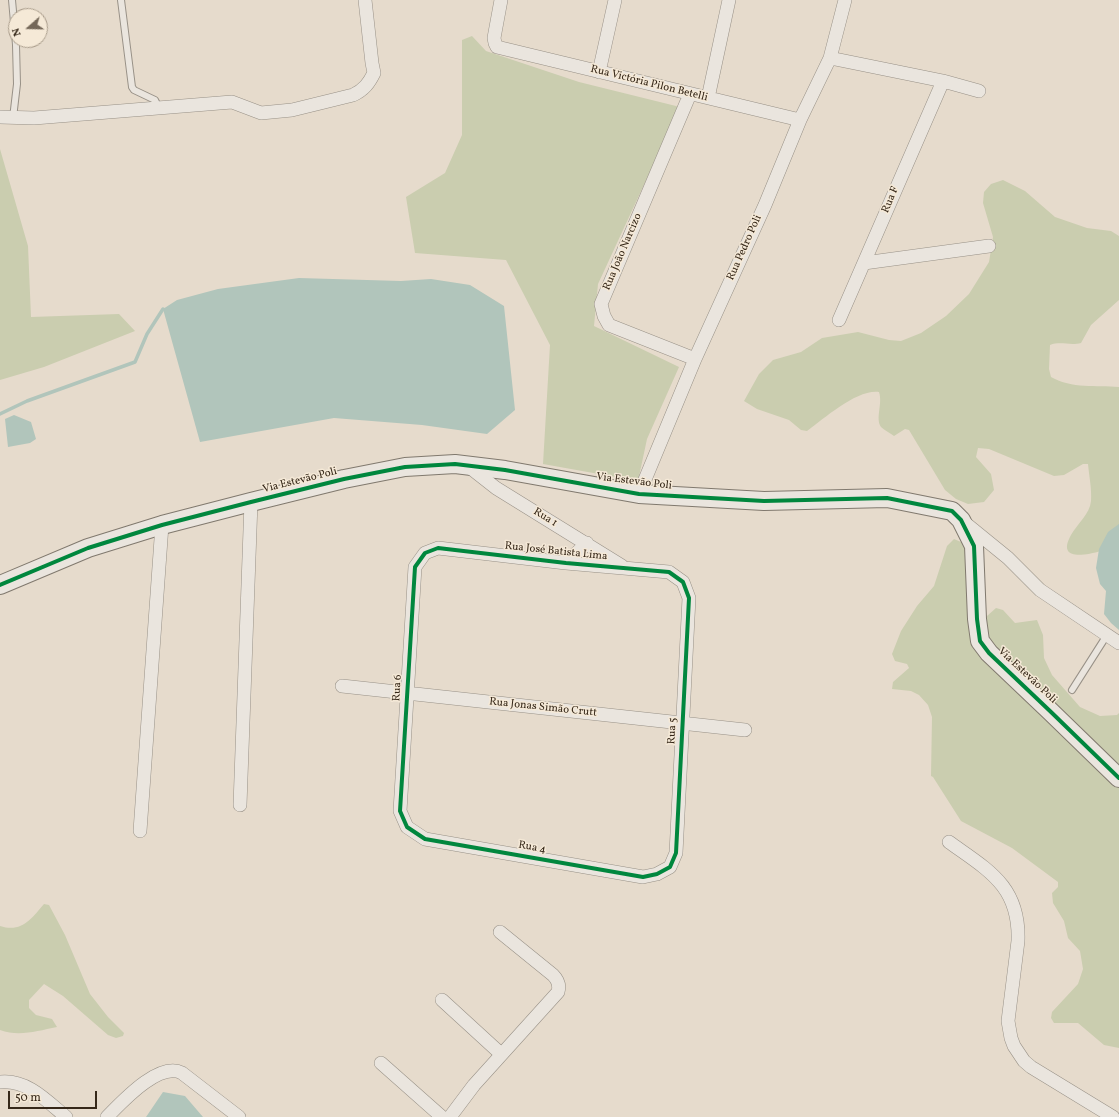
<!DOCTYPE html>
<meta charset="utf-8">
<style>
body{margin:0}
#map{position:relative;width:1119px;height:1117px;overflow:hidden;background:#e6dbcc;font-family:Vollkorn,serif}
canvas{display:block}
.north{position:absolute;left:8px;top:8px;width:40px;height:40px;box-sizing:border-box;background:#f5e9d7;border:1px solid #a99c8b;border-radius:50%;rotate:250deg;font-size:11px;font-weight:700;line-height:16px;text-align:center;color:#362819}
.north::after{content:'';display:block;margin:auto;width:14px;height:18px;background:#746758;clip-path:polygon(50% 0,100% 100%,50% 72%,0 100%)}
.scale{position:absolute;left:8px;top:1091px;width:89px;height:18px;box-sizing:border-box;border:2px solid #362819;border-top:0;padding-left:5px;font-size:12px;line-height:14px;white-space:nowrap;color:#362819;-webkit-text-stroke:3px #f5e9d7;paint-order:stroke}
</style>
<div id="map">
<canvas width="1119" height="1117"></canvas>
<div class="north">N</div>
<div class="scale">50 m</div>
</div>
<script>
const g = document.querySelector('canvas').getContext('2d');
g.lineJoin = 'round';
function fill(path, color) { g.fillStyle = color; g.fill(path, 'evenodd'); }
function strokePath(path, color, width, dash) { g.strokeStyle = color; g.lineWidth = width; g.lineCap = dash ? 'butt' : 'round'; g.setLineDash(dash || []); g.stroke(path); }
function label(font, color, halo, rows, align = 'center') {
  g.font = font + ' Vollkorn,serif'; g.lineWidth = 3; g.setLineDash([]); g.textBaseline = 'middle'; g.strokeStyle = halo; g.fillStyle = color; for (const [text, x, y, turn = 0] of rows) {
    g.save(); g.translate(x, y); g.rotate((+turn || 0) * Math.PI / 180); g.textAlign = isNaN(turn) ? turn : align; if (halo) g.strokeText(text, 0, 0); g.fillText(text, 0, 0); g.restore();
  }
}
fill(new Path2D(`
 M472,36L486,51L579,82L680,107L598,284L594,326L679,367L647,439L638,481L543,464L550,345L506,260L415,253L406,197L445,173L462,135V40Z
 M0,149L28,246L31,317L119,314L135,331L44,367L0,380Z
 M1003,180L1025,191L1055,217L1087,228L1111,231L1119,236V300L1091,325L1081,343C1070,346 1061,341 1050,345L1049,369L1051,377C1072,389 1096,385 1119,387V545C1106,550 1052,569 1071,535C1077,524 1090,514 1091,501C1092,490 1089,475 1088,464H1083L1064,475L1054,476L989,449L978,448L976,457L991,474L994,490L984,502L968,504L956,499L945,490L909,430L905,429L894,436C890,433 884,430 881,427C875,418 883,404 879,392C857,389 825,418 807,431L801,430L789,420L757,409L744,401L759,374L773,360L801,352L822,338L858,332L889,340L901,341L921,333L946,316L969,294L989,262L993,237L983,203L984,192L991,184Z
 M954,539L968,545L983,637L987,616L996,608L1003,610L1015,623L1037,620L1043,635L1044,658L1052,675L1080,707L1100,716L1117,715L1119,713V1048L1104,1045L1078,1023H1054L1051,1018L1052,1012L1078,984L1083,969L1080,951L1068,938L1064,921L1053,903L1052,893L1058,887V882L1012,848L961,821L933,777L931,776L932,717L928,705L919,695L911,691L892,689L893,682L909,668L907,664L895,661L892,654L901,631L917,606L934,586L947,546Z
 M44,904L49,905L65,935L90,994L108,1017L124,1033L123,1036L116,1038L108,1035L63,996L44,984L29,1000V1008L36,1015L52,1019L57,1027C37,1031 19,1037 0,1030V926C22,933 31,919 44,904Z`), '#cacdaf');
fill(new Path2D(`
 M299,278L401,281L431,279L470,285L504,306L515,410L487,434L422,425L334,418L200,442L163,309L177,300L218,289Z
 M14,415L31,422L36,439L30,443L8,447L5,419Z
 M1119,524V630L1111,623L1104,614L1106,591L1100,584L1096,568L1099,549L1108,532Z
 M163,1092L185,1096L203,1117H146Z`), '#b1c5bb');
strokePath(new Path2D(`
 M0,414L27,401L135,362L147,334L163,309`), '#b1c5bb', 3.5);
const lane = new Path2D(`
 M12,0L16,45L17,84L13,118
 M121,0L132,87L134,90L155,100L159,108
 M1072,690L1107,635`);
const street = new Path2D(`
 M501,0L494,38L495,43L497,47L800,120
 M830,58L943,81L979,91
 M599,72L615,0
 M690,94L601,304L604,316L609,325L695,359
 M708,98L729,0
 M0,117L34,118L232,102L261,113L292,110L353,95C364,90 369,83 374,73L372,63L365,0
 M864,263L989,246
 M839,320L943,81
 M468,466L496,488L622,566
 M639,494L695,359L765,205L800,120L830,58L845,0
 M965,523L1008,558L1040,590L1119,643
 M438,548L566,563L669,572L683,582L689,598L676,853L670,867L657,874L643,877L425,839L407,827L400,811L415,567L425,553Z
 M566,563L587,543
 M342,686L745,730
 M240,805L251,502
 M140,831L162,525
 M949,842C988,870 1020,886 1018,941L1008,1021L1011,1038L1014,1046L1024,1061L1031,1067L1113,1117
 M442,1000L501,1054
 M381,1063L442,1117
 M0,1082C27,1079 47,1101 66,1117
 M107,1117C122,1102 159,1061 182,1073L239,1117
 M450,1117L474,1085L558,992C560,985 558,980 553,975L500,932`);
const secondary = new Path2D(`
 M0,585L88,548L162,525L251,502L344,479L405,467L455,464L505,470L639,494L764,501L887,498L952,511L961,520L974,546L977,619L980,641L989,653L1051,712L1119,778`);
strokePath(lane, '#989187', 8);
strokePath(street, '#989187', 14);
strokePath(secondary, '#80796e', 20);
strokePath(lane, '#eae5de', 6);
strokePath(street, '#eae5de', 13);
strokePath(secondary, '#eae5de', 18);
strokePath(new Path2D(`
 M438,548L566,563L669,572L683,582L689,598L676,853L670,867L657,874L643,877L425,839L407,827L400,811L415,567L425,553Z
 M0,585L88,548L162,525L251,502L344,479L405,467L455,464L505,470L639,494L764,501L887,498L952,511L961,520L974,546L977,619L980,641L989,653L1051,712L1119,778`), '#00873e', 4);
label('11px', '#362819', '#f5e9d7', [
 ["Rua Victória Pilon Betelli",649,84,14],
 ["Rua F",891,200,-67],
 ["Rua Pedro Poli",745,248,-66],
 ["Rua João Narcizo",623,252,-67],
 ["Via Estevão Poli",300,481,-14],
 ["Via Estevão Poli",634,482,7],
 ["Rua 1",545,518,31],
 ["Rua José Batista Lima",556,552,6],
 ["Via Estevão Poli",1027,676,43],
 ["Rua 6",398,688,-87],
 ["Rua Jonas Simão Crutt",543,708,6],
 ["Rua 5",673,731,-87],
 ["Rua 4",532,848,10]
]);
</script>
